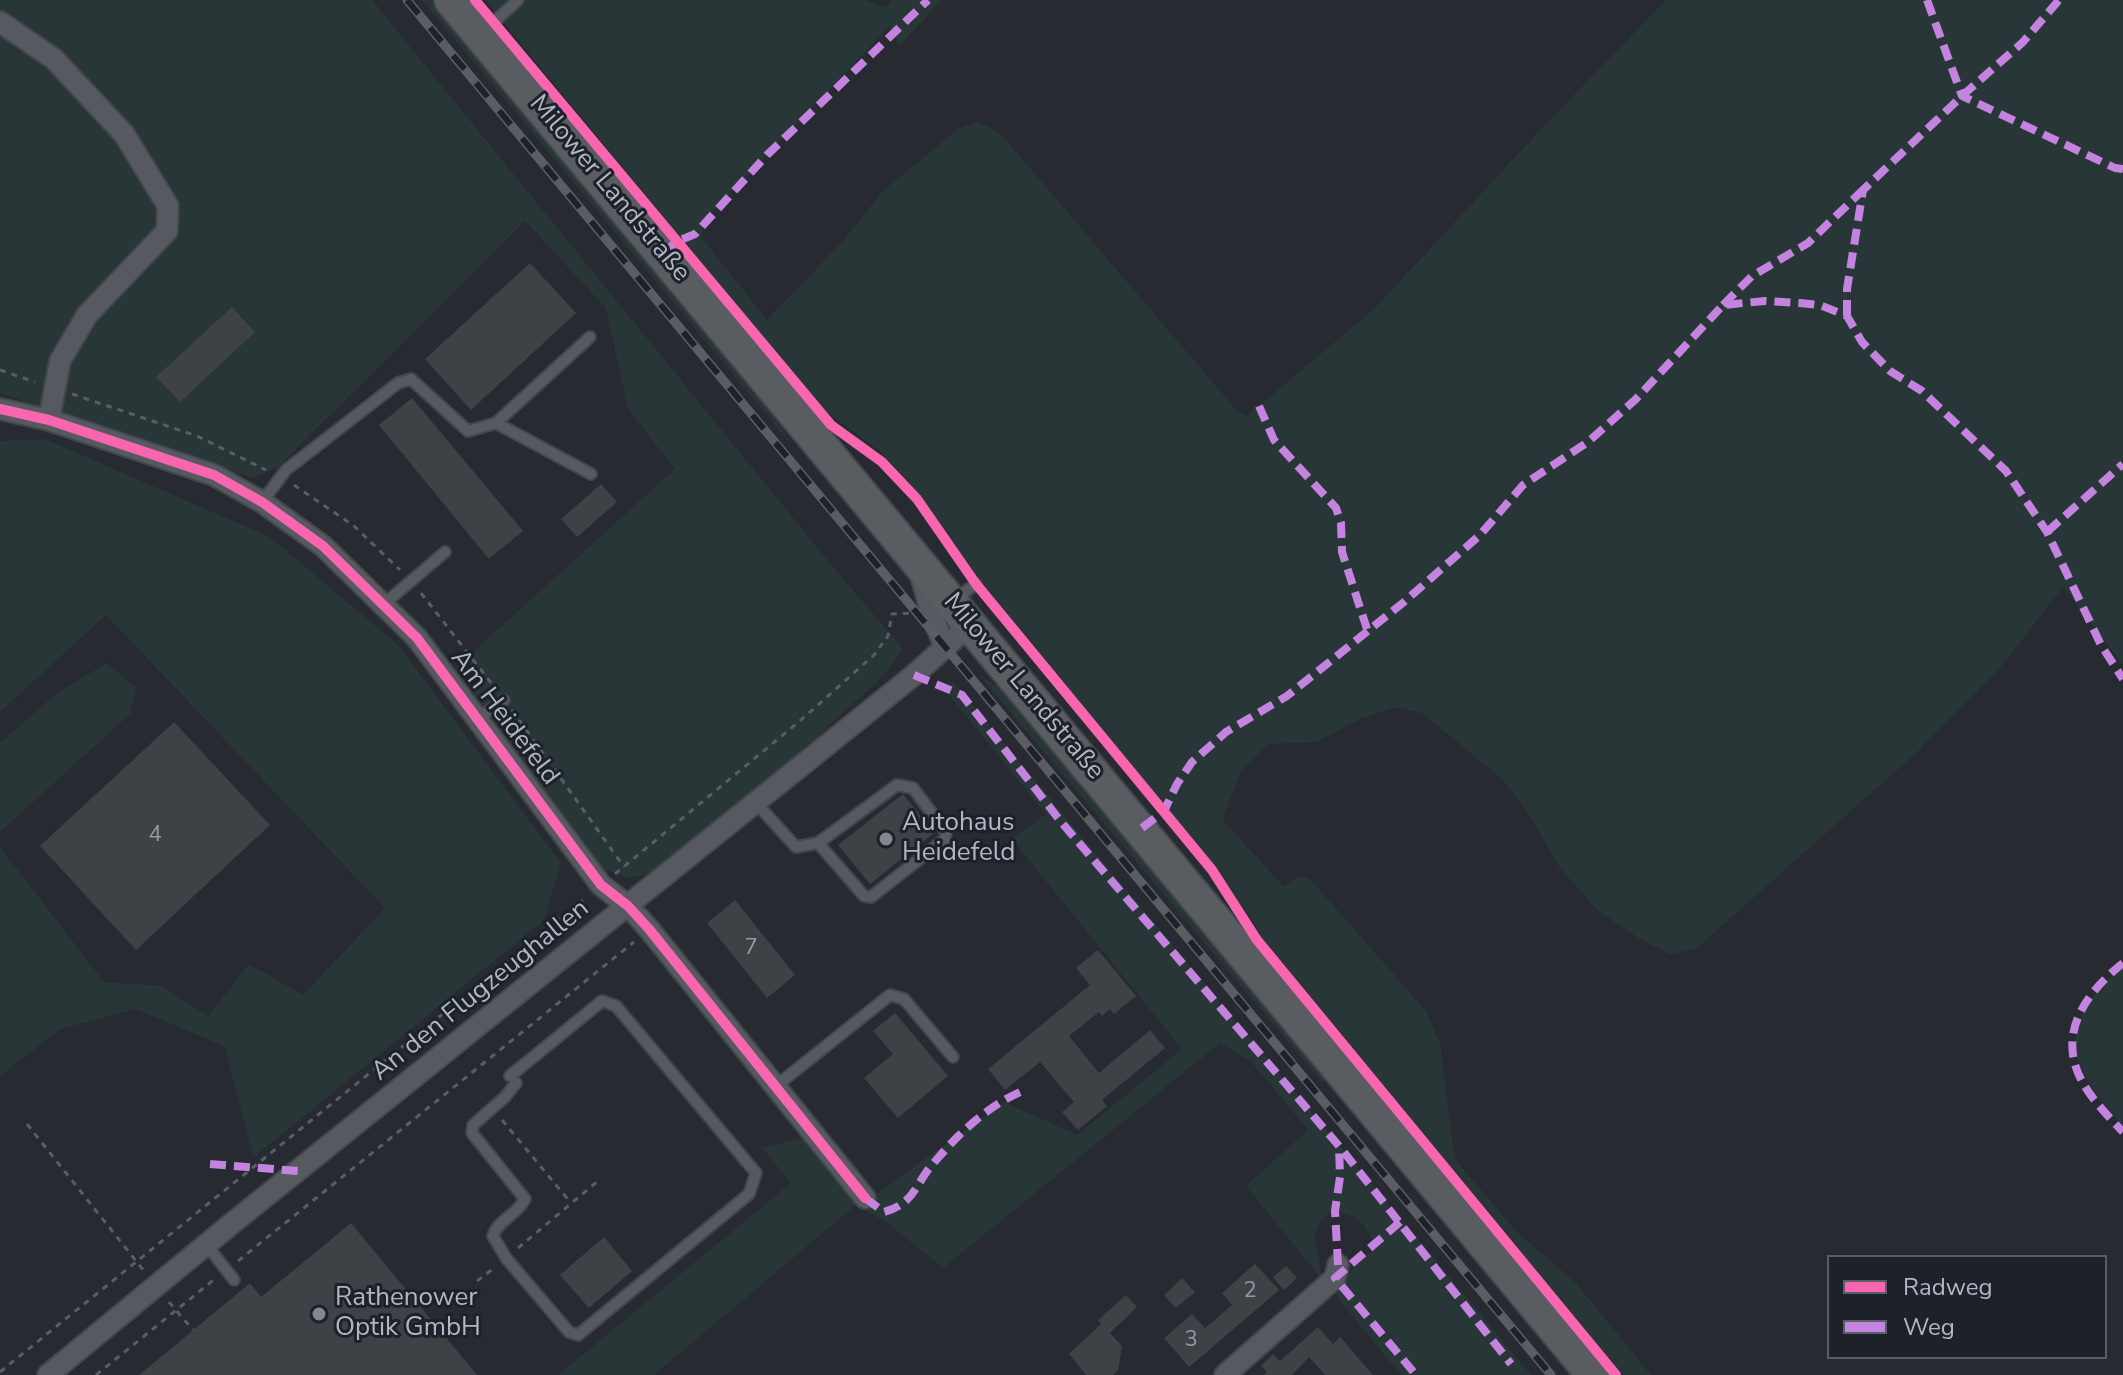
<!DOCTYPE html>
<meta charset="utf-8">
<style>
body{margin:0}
#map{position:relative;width:2123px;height:1375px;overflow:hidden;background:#272b31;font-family:"Nunito Sans",sans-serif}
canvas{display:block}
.legend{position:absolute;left:1827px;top:1255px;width:280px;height:104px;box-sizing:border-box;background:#1c212a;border:2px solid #585d67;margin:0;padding:10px 14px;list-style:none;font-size:24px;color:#b1b7c2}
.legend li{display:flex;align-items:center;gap:16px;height:40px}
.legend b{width:40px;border:2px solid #585d67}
</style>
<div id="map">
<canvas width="2123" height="1375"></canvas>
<ul class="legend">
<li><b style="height:10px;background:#f766af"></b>Radweg</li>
<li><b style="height:10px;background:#c483df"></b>Weg</li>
</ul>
</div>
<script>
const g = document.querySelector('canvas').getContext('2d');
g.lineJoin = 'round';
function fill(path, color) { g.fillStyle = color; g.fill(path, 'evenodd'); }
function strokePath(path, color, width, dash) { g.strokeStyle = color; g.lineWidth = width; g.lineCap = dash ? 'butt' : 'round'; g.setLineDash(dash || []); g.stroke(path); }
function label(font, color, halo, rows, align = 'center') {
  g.font = font + ' "Nunito Sans",sans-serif'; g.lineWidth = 6; g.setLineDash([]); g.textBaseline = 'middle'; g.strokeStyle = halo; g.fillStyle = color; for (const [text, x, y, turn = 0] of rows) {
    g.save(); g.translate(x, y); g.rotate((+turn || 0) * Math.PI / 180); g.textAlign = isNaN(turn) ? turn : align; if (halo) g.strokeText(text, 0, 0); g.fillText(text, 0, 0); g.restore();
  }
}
fill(new Path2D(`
 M0,0H372L824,556L903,649L886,673L815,739L650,874L628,878L604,869L455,668L675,469L628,409L606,308L525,221L278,467L253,478L0,393Z
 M422,0H435L458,28L751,383L795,449Z
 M485,0H864L886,8L892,0H942L899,46L890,26L702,223V238L767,320L842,242L884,190L959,128L978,122L1000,133L1239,413L1247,416L1374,309L1544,126L1666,0H2123V665L2063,587L1999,669L1916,753L1696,949L1670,954L1640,939L1597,910L1560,868L1526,810L1503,780L1422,713L1397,707L1360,719L1317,742L1268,744L1240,772L1223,820L1284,887L1298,876L1309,878L1427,1012L1440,1044L1455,1159L1516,1231L1576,1283L1651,1375H1623L1260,935L1255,924L1215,867L976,575L908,481L881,452L821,408Z
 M45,439L270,537L398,645L561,863L544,920L254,1157L224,1046L136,1009L60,1029L0,1076V847L104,982L162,986L208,1016L249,964L303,995L385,908L106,615L0,712V441Z
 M107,663L136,688L130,714L0,832V743L57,693Z
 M979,675L1007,692L1331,1076L1322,1082Z
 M953,682L1531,1375H1401L1336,1296L1344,1276L1376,1248C1365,1223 1360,1215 1332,1211C1302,1234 1322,1249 1320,1277L1246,1186L1308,1130L1251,1061L1220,1043L943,1268L889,1224L859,1206L1004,1102L1077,1135L1182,1049L1012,839L1046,814L944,689Z
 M2123,968V1126C2069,1067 2052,1024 2123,968Z
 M806,1137L857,1204L654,1375H558L791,1183L762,1148Z`), '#283637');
fill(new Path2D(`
 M530,263L576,313L471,410L425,359Z
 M232,307L255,332L180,402L156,377Z
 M412,398L523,531L489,559L379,425Z
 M601,484L617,502L577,537L561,519Z
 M174,722L270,825L136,950L40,846Z
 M903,794L934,833L870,884L838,845Z
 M735,900L795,975L767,998L707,923Z
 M1098,950L1136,996L1114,1014L1110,1009L1102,1016L1099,1012L1069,1036L1099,1073L1150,1030L1165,1048L1102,1100L1107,1106L1078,1130L1062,1112L1074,1102L1040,1062L1005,1090L988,1069L1090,985L1076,968Z
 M895,1013L948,1076L898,1118L864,1078L893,1054L873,1031Z
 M351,1223L477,1375H139L250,1283L261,1297Z
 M604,1237L632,1271L589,1308L560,1275Z
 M1255,1264L1279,1290L1189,1367L1164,1338L1192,1314L1205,1328L1232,1305L1222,1293Z
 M1286,1266L1297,1278L1284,1290L1273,1277Z
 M1182,1278L1195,1292L1176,1308L1164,1295Z
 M1126,1295L1137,1307L1110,1333L1122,1346L1118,1371L1113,1375H1086L1069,1354L1101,1324L1098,1320Z
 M1318,1327L1333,1344L1340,1337L1373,1375H1325L1309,1357L1292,1375H1264L1267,1372L1261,1366L1273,1354L1280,1361Z`), '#3e4146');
const lane = new Path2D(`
 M484,31L518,0
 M496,423L591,474
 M262,502L286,470L398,383L411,379L468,431L496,423L590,337
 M955,599L976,584
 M384,604L445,552
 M477,719L504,700
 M756,803L796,847L818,843L897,785L913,788L946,832L945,839L871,897L864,896L818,843
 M510,1076L602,1001L616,1006L756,1173L749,1194L578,1335L569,1332L506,1258L493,1236C497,1221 518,1214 525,1199L472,1133L473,1125L505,1097L516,1083
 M776,1086L890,995L904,999L953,1057
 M206,1244L234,1280`);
const street = new Path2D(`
 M0,22L54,59L124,134L168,206L167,231L87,315L60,361L49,420
 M0,409L49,420L214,475L262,502L323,546L417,638L601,885L628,906L649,929L865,1198
 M920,572L931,612L945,648
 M48,1375L230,1225L914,675L971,624
 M1225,1375L1335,1278L1338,1265`);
const primary = new Path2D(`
 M451,0C833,457 1213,916 1593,1375`);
strokePath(lane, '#43464a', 14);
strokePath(street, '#43464a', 24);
strokePath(primary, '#45474e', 36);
strokePath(new Path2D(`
 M0,370L35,382
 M72,394L197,436L266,470
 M294,485L354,526L400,570
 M421,593L495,688
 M512,710L624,867
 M615,874L801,720L874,655L888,636L892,614L912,613
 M502,1120L571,1203
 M27,1124L144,1271
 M518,1248L598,1181
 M238,1261L634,942
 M477,1281L494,1268
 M169,1302L193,1330
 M0,1372L585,899
 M96,1375L216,1278`), '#5a5e64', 3, [6, 6]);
strokePath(lane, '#565960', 10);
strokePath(street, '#565960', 20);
strokePath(primary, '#595c61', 32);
const rail = new Path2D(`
 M407,0L1551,1375`);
strokePath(rail, '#5b5d62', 9);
strokePath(rail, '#1c212a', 6, [18]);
strokePath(new Path2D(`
 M1927,0L1962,96L2115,168L2123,169
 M663,253L676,242L695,234L767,155L928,0
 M1723,305L1752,276L1808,243L1863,190
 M1847,316V289L1863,190L1962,96L2023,42L2059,0
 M1259,406L1274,440L1336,508L1341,523L1342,552L1367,629
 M2047,532L2123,464
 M914,675L962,695L1062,823L1339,1146L1511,1364
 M1142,828L1164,811L1177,784L1192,762L1226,732L1287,696L1404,602L1480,535L1523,485L1588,442L1636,399L1723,305L1765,301L1800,303L1820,305L1847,316L1862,342L1890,371L1922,391L2006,471L2047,532L2101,645L2123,679
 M2123,963C2083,995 2054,1038 2086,1088C2096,1104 2110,1118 2123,1132
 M210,1164L298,1171
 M865,1198L884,1212C915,1203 914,1186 932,1165C957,1135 985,1108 1020,1092
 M1400,1222L1335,1278L1416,1375
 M1338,1265L1335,1211L1340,1177L1339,1146`), '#c483df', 8, [16, 8]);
strokePath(new Path2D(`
 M475,0L831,425L882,462L917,499L976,584L1212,870L1257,940L1616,1375
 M0,409L49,420L214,475L262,502L323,546L417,638L601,885L628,906L649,929L865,1198`), '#f766af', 10);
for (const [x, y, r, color] of [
 [886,839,8,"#81868f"],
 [319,1314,8,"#81868f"]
]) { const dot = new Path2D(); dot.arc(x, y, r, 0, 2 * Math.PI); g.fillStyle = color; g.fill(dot); strokePath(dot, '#1c212a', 3); }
label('22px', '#949aa3', null, [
 ["4",155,836],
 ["7",751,949],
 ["2",1250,1292],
 ["3",1191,1341]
]);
label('26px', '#b1b7c2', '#1c212a', [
 ["Milower Landstraße",609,189,50],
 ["Milower Landstraße",1023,687,50],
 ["Am Heidefeld",504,718,53],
 ["An den Flugzeughallen",481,991,-39]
]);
label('26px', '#b1b7c2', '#1c212a', [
 ["Autohaus",902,824],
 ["Heidefeld",902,854],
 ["Rathenower",335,1299],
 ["Optik GmbH",335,1329]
], 'left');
</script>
